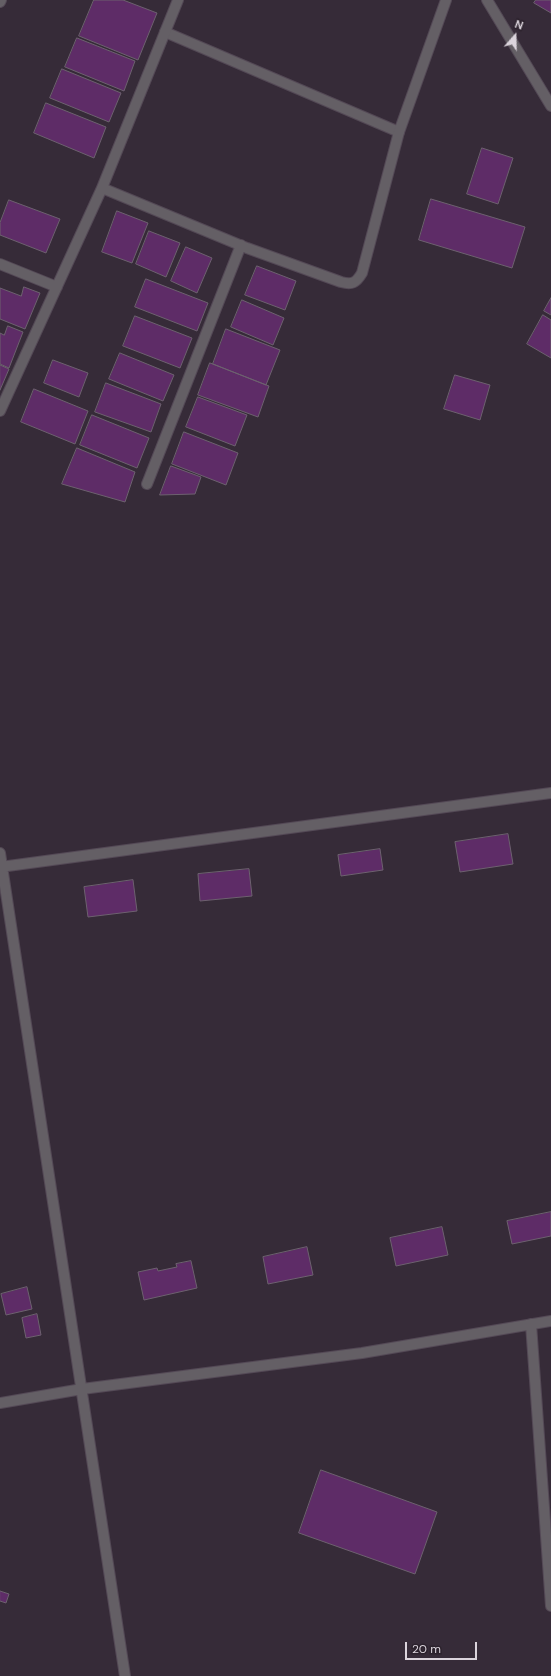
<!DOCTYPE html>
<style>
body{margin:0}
#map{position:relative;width:551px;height:1676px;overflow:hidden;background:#362b38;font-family:"DM Sans",sans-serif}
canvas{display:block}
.north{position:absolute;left:495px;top:16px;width:40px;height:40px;-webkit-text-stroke:3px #2c222d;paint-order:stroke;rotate:20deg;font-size:11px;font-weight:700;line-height:16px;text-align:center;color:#dbd4dc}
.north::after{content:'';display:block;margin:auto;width:14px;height:18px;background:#dbd4dc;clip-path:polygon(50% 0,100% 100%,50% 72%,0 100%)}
.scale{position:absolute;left:405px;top:1642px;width:72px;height:18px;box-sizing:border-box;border:2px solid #dbd4dc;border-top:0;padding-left:5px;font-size:12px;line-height:14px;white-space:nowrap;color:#dbd4dc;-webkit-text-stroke:3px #2c222d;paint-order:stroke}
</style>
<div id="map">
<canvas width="551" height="1676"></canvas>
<div class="north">N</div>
<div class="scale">20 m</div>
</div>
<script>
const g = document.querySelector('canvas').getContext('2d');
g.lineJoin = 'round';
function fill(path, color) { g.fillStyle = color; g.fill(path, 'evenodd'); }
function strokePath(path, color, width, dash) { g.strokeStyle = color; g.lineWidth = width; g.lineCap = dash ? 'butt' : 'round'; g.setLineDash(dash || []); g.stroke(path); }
const building = new Path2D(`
 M94,0H123L157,13L138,60L79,36Z
 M536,0H551V13L534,3Z
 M77,38L135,61L124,91L65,67Z
 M62,69L121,93L109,122L50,98Z
 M46,103L106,127L94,158L34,133Z
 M482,148L513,158L498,204L467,194Z
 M431,199L525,227L512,268L419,240Z
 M9,200L60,219L46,253L0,235V223Z
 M117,211L148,223L132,263L102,252Z
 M149,231L180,243L166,277L136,264Z
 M186,247L212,258L197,293L171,281Z
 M257,266L296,281L285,310L245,295Z
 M146,279L208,303L197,331L135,307Z
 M24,287L40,293L25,329L0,319V288L21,296Z
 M551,298V315L544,311Z
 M242,300L284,318L273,345L231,327Z
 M543,315L551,320V358L527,344Z
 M135,316L192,338L180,368L123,346Z
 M8,326L23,332L9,368L0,364V333L4,335Z
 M226,329L280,350L266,385L213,364Z
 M120,353L174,375L163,401L109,379Z
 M53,360L88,373L79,397L44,383Z
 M210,363L269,386L258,417L198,395Z
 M0,365L9,369L0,390Z
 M455,375L490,385L480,420L444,409Z
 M106,383L161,404L151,432L95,412Z
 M34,389L88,411L75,444L21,422Z
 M198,397L247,415L235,446L186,427Z
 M92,415L149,438L137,468L80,445Z
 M184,432L238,453L226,485L172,464Z
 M77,448L135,472L125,502L62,484Z
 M171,466L201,477L195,494L160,495Z
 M508,834L513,864L460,872L455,842Z
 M380,849L383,870L341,876L338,855Z
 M249,869L252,896L200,901L198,874Z
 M133,880L137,911L88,917L84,887Z
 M551,1212V1236L512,1244L507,1221Z
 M442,1227L448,1255L396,1266L390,1238Z
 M307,1247L313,1275L268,1284L263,1257Z
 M191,1261L197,1288L144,1300L138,1272L157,1268L158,1271L177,1267L176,1264Z
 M27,1287L32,1309L6,1315L1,1294Z
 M37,1314L41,1335L26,1338L22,1318Z
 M321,1470L437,1512L415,1574L299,1533Z
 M0,1591L9,1594L6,1603L0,1601Z`);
fill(building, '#5e2c67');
strokePath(building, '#6d616f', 1);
const lane = new Path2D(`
 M165,32L399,132
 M0,853L125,1676
 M0,867L551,793
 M531,1324L551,1606
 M0,1403L82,1389L362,1353L551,1321`);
const street = new Path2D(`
 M487,0L551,106
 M0,2L1,0
 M102,188L247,248L341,282C352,285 356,283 362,273L399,132L446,0
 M0,264L57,287
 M0,411L102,188L178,0
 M147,484L241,245`);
strokePath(lane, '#544956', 12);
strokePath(street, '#544956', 12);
strokePath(lane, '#645f65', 10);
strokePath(street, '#645f65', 10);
</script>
